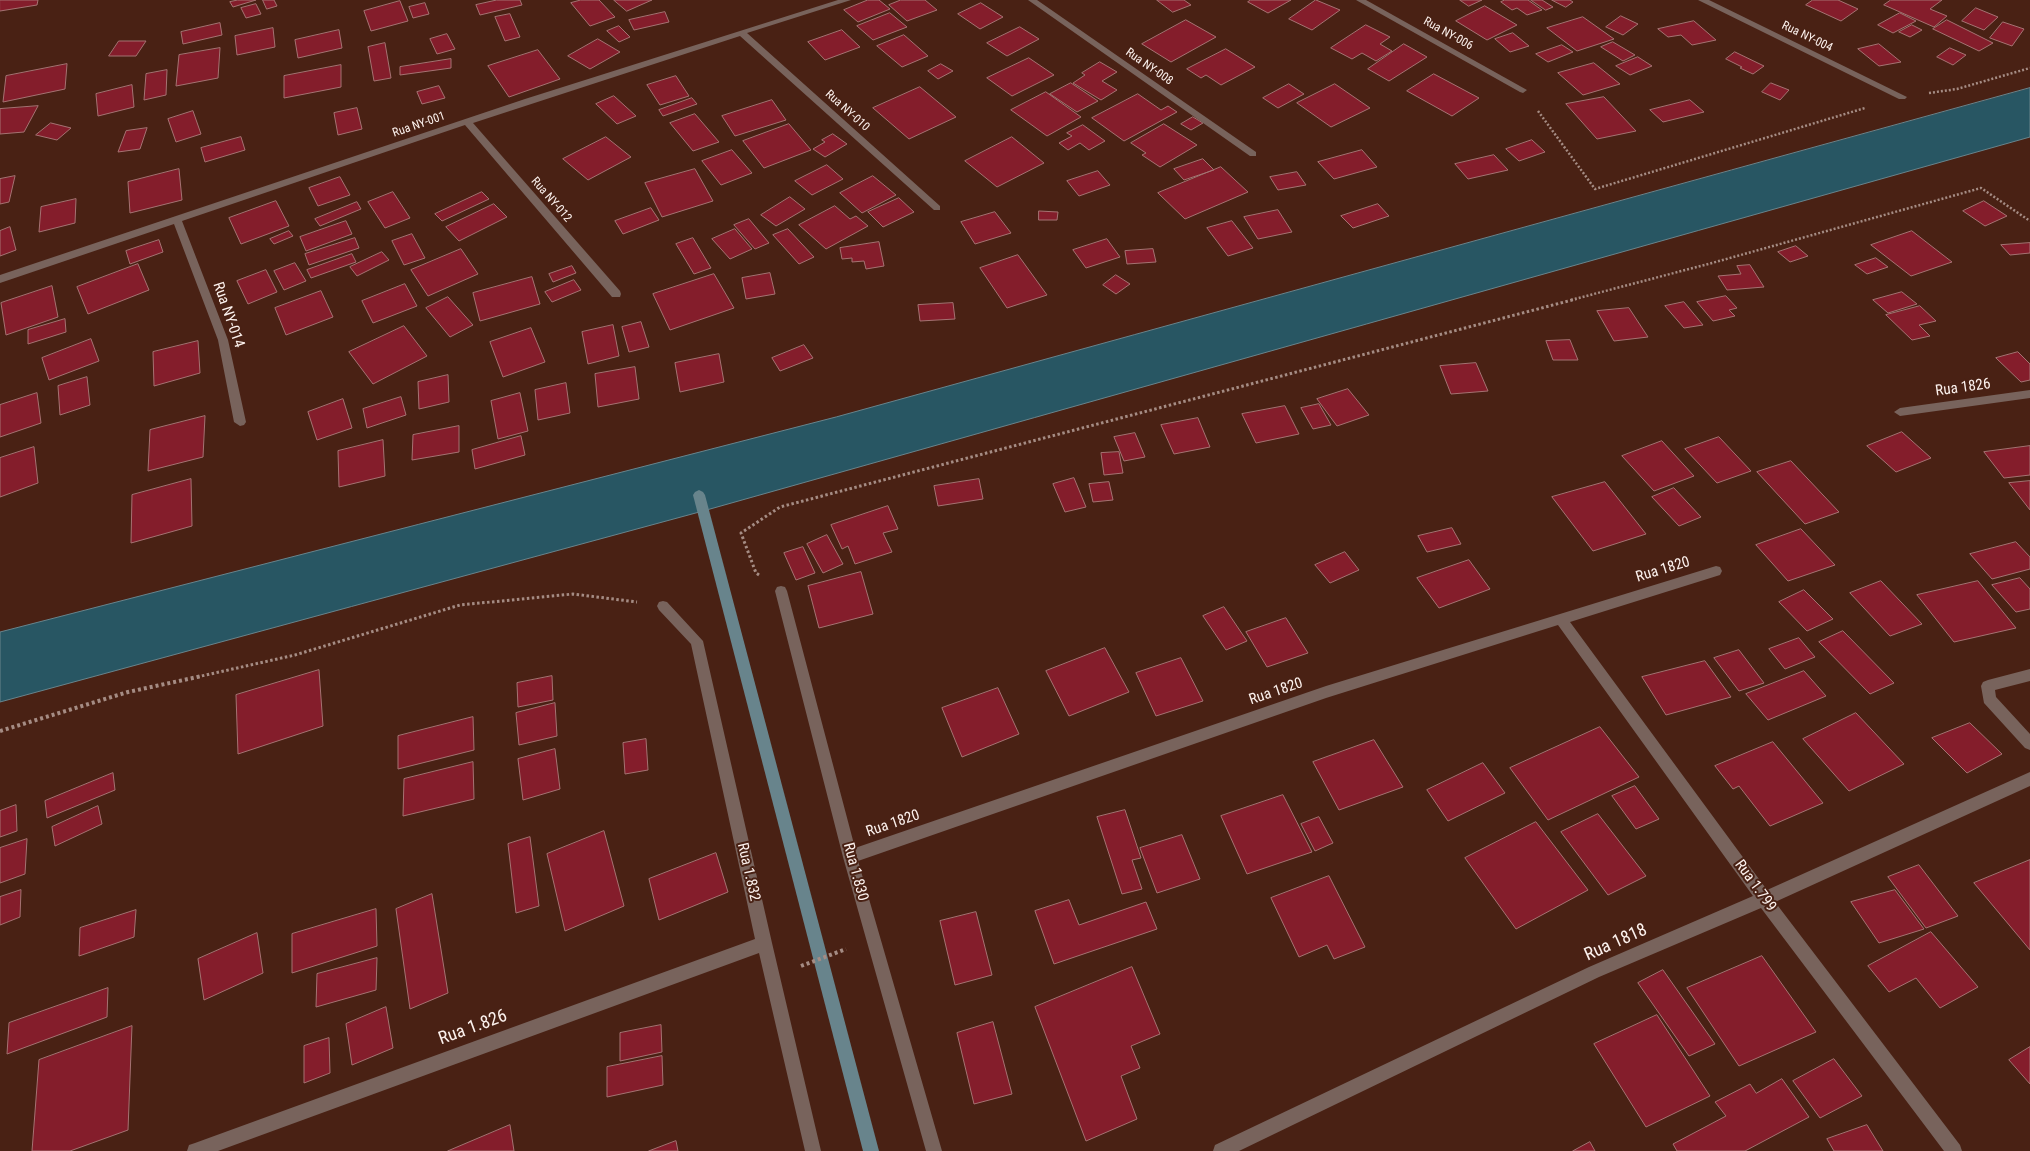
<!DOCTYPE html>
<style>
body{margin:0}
canvas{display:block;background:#492114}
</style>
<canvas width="2030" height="1151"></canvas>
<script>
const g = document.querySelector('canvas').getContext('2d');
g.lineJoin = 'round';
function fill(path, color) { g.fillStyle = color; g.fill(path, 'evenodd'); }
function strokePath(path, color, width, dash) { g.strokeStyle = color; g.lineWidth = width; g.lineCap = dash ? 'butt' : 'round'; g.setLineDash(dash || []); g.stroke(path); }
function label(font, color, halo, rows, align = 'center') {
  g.font = font + ' "Roboto Condensed",sans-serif'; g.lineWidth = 4; g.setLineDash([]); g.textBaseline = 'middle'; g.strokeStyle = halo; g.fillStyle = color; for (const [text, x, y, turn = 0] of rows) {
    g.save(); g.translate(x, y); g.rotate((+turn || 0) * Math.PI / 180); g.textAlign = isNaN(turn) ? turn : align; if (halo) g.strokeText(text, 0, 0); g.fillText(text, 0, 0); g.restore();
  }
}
const water = new Path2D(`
 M2030,88V137L703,511L0,702V632L836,417Z`);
fill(water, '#285663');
strokePath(water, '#68848c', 1);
fill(new Path2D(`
 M699,490L703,492L705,495L879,1151H863L693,495L695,492Z`), '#68848c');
const building = new Path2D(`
 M0,0H38L37,5L0,11Z
 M238,0H256L233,7L230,2Z
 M263,0H274L277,6L267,9Z
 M497,0H520L522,5L480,15L476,5Z
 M581,0H599L615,17L590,26L571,3Z
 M614,0H652L627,11Z
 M868,0H879L890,9L858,22L844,10Z
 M901,0H925L937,10L907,21L889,5Z
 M1157,0H1184L1191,5L1173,12Z
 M1251,0H1291L1268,13L1248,2Z
 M1316,0L1340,10L1312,30L1289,19Z
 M1460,0H1482L1469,6Z
 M1505,0H1528L1542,10L1527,15L1517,8L1512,10L1501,2Z
 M1531,0H1542L1553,7L1546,10Z
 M1552,0H1570L1573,2L1566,7Z
 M1813,0H1838L1858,9L1841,21L1806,5Z
 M1891,0H1942L1930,9L1947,16L1934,27L1884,5Z
 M400,1L408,21L371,31L364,11Z
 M425,3L429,14L413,18L409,7Z
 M981,3L1003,17L980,29L958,14Z
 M256,4L261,14L246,18L241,8Z
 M1485,6L1517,25L1487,40L1456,21Z
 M1976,8L1998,17L1984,30L1962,21Z
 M665,12L669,22L634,30L629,20Z
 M890,13L907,27L873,40L857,26Z
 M1900,13L1916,21L1893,33L1878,25Z
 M510,14L520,37L505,41L495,17Z
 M1621,16L1638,24L1623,35L1606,27Z
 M1583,17L1614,39L1577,51L1547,28Z
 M1186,20L1216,37L1171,62L1142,44Z
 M1947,20L1993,43L1979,51L1933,29Z
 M1694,21L1716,40L1692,45L1681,35L1668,37L1658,29Z
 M2003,22L2024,29L2012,46L1990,38Z
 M220,23L222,35L183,44L181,32Z
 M1366,25L1390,37L1380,44L1392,51L1376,61L1362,53L1352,59L1331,48Z
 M1912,25L1922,30L1910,37L1899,32Z
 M619,26L630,37L619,42L607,31Z
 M1020,27L1039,39L1007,56L987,43Z
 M273,28L275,47L237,55L235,36Z
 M339,30L342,48L298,58L295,40Z
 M842,30L860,47L825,60L808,42Z
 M1513,33L1529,46L1510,52L1495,39Z
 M447,34L455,49L437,54L430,39Z
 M904,35L928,56L902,67L877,46Z
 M598,39L620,52L590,69L568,56Z
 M119,41H146L136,56H109Z
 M1613,42L1635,55L1623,61L1601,47Z
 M385,43L391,78L374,81L368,47Z
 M1404,44L1427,57L1389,81L1368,69Z
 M1879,44L1901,62L1879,66L1858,49Z
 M1562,45L1573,52L1548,62L1536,54Z
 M220,48L218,78L176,86L179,55Z
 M1950,48L1966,55L1953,65L1937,57Z
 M1226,49L1255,67L1221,85L1206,75L1201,78L1187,69Z
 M538,50L560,79L509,97L488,66Z
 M1735,52L1764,66L1753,74L1740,68L1742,67L1726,59Z
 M1638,57L1652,66L1630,75L1616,66Z
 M1029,58L1054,75L1012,96L987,78Z
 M451,59V68L400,75V67Z
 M1100,62L1117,72L1102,81L1117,90L1101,100L1073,83L1085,75L1082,73Z
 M1594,63L1620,84L1583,95L1558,73Z
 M67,64L65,89L3,102L6,76Z
 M941,64L953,71L938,79L928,71Z
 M341,65V87L284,98V76Z
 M167,70L166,95L144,100L146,74Z
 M1434,74L1479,98L1452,116L1407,91Z
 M676,76L689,96L660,105L647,85Z
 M1071,83L1098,101L1077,112L1050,94Z
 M1771,83L1789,90L1780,100L1762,92Z
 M1289,84L1304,94L1278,108L1263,98Z
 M1335,84L1370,108L1331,127L1297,103Z
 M132,85L134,107L98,116L96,94Z
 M439,86L445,98L422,104L417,92Z
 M920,87L956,117L909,139L873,108Z
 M1046,92L1081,117L1047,136L1011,110Z
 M1138,94L1161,110L1168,106L1177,112L1124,141L1092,118Z
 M614,96L636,116L617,124L596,104Z
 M1604,97L1636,131L1597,139L1566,104Z
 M692,98L697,104L663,116L659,110Z
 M772,100L786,120L735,136L722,116Z
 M1690,100L1704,112L1663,122L1650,110Z
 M38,106L24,132L0,134V109Z
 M357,108L362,129L338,135L334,113Z
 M193,111L201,134L176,142L168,119Z
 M695,114L719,142L693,151L670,123Z
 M1193,117L1203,123L1191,130L1181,124Z
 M51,123L71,128L57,140L36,135Z
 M789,124L811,150L764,168L743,141Z
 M1164,124L1197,145L1160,167L1142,155L1146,153L1131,143Z
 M1083,125L1105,141L1089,150L1080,143L1068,150L1059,143L1072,136L1067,133Z
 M147,128L140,149L118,152L126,131Z
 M833,134L847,144L825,157L813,149L825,142L822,140Z
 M241,137L245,150L205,162L201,148Z
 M606,137L631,157L588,180L563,159Z
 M1012,137L1044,163L997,187L965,161Z
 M1532,140L1545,152L1519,161L1506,149Z
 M732,150L752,173L721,185L702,161Z
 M1362,150L1377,167L1334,179L1318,162Z
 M1494,155L1508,170L1468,179L1455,164Z
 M1203,159L1214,170L1184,180L1174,169Z
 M827,165L843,179L812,195L795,181Z
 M1221,167L1248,192L1185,219L1158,193Z
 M179,169L182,200L130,213L128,182Z
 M695,169L713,201L662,217L645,183Z
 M1098,171L1110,185L1079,196L1067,181Z
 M1297,172L1306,185L1278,190L1270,177Z
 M15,176L9,202L0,204V179Z
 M873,176L896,195L862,213L840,193Z
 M340,177L350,195L318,206L309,188Z
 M393,192L410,218L385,228L368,202Z
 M482,192L489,199L442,221L435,214Z
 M790,197L805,209L776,226L761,215Z
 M899,198L914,212L883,227L868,212Z
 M76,199L75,223L39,232L41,207Z
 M276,201L289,226L241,244L229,218Z
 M1984,201L2007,216L1985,226L1963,211Z
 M357,202L361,209L320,226L315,219Z
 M494,204L507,217L459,241L446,227Z
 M1378,204L1389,216L1353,228L1341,216Z
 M835,206L850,219L856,216L868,226L826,249L799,225Z
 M651,208L659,220L623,234L615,221Z
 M1278,210L1292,232L1258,239L1244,217Z
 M1039,211L1058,212L1057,220H1039Z
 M995,212L1011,233L975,244L961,222Z
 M749,219L769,243L755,249L734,225Z
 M346,221L352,234L306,251L300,237Z
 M1232,221L1253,248L1228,256L1207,228Z
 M10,227L16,250L0,256V231Z
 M735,229L752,249L730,259L712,239Z
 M788,229L814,257L799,264L773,235Z
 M289,231L293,236L274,244L270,239Z
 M1912,231L1952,262L1911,276L1871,245Z
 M412,234L425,258L404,265L392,241Z
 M355,238L359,248L309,265L305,254Z
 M693,238L711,268L694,274L676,244Z
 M1107,239L1120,257L1086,268L1073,250Z
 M159,240L163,252L130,264L126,251Z
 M879,242L884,266L866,269L864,261L852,262V258L842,259L840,248Z
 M2030,243V253L2010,255L2001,245Z
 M1796,246L1808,256L1790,262L1778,252Z
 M461,249L478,274L428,296L411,270Z
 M1153,249L1156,262L1127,264L1125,251Z
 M382,252L389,260L357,276L350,267Z
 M352,254L356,262L311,278L307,270Z
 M1018,255L1047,295L1007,308L980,268Z
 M1876,258L1888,267L1867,274L1855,265Z
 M295,263L306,281L284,290L274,271Z
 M138,264L149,290L88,314L77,287Z
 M1750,265L1764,287L1727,290L1718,276L1741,274L1737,266Z
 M572,266L576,273L553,282L549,274Z
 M266,270L277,292L248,304L237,281Z
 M770,273L775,294L746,299L742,278Z
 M714,274L734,308L670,330L653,294Z
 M1116,275L1130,284L1116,294L1103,285Z
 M532,277L540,304L480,321L473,293Z
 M574,280L581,290L552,302L545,292Z
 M405,284L417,306L373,323L362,301Z
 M52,286L58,317L6,335L1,303Z
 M321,291L333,317L286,335L275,308Z
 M1902,292L1917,304L1888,313L1873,300Z
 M1726,296L1737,308L1729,310L1735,316L1713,321L1697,302Z
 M448,297L473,325L450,337L426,308Z
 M1684,302L1703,325L1684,328L1665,306Z
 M953,303L955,319L920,321L918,305Z
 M1920,306L1936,321L1919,325L1930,336L1912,340L1886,315Z
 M1629,308L1648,337L1614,341L1597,311Z
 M65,319L66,332L28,344V330Z
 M641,322L649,347L629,352L622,327Z
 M613,325L619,356L588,364L582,332Z
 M404,326L427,356L373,384L349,352Z
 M531,328L545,362L503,377L490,342Z
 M91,339L99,361L49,380L42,358Z
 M1570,340L1578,360H1553L1546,341Z
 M198,341L200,373L154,386L153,352Z
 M804,345L813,358L780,371L772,358Z
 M2018,352L2030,364V380L2021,382L1996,358Z
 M719,354L724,382L680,392L675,363Z
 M1476,363L1488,391L1451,394L1440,366Z
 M635,367L639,399L598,407L595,374Z
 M448,375L449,402L419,409L418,382Z
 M87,377L90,405L60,415L58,386Z
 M566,383L570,413L538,420L535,390Z
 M1348,389L1369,415L1337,426L1317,399Z
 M37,393L41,423L0,437V405Z
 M520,393L528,431L498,439L491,401Z
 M401,397L406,415L367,428L363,409Z
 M343,399L352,428L317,440L308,412Z
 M1319,404L1331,425L1313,429L1301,408Z
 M1285,406L1299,434L1256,443L1242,414Z
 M205,416L203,457L148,471L150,430Z
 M1198,418L1210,447L1174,454L1161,425Z
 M459,426V452L412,460L413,435Z
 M1902,432L1931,458L1896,472L1867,446Z
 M1135,433L1145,457L1124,461L1114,437Z
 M521,436L525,455L475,469L472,450Z
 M1719,437L1751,471L1717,483L1685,449Z
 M383,440L385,476L339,487L338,451Z
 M1662,441L1694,476L1654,491L1622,456Z
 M2030,446V475L2004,478L1984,452Z
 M34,447L38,483L0,497V458Z
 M1119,452L1123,473L1104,475L1101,453Z
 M1791,461L1839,512L1805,524L1757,472Z
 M1074,478L1086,507L1065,512L1053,484Z
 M191,479L192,526L131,543L132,495Z
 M979,479L983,499L938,506L934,486Z
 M2030,481V510L2009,483Z
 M1109,482L1113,500L1093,502L1089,484Z
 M1605,482L1646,534L1593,551L1552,497Z
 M1674,488L1701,517L1679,526L1652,497Z
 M888,506L898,529L883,533L892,552L855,564L848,546L842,549L831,525Z
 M1452,528L1461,544L1427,552L1418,536Z
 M1801,529L1835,565L1788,581L1756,545Z
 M827,535L843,564L823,573L807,544Z
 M2016,542L2030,557V569L1992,579L1970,554Z
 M803,547L815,573L796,580L784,553Z
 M1345,552L1359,570L1330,583L1315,565Z
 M1469,560L1490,589L1439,608L1417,578Z
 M861,572L873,614L819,628L808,586Z
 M2020,578L2030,589V609L2016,612L1992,585Z
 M1881,581L1922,624L1890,636L1850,593Z
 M1978,581L2016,628L1954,642L1917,595Z
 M1804,590L1833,619L1807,631L1779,602Z
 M1224,607L1247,641L1226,650L1203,616Z
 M1286,618L1308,653L1267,667L1246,632Z
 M1843,631L1894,683L1870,694L1819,642Z
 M1799,638L1815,657L1785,669L1769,649Z
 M1105,648L1129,692L1069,716L1046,671Z
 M1739,650L1764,683L1739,691L1714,658Z
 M1181,658L1203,701L1156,716L1136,673Z
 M1705,661L1731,697L1666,715L1642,677Z
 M319,670L323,726L238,754L236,695Z
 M1804,671L1826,696L1768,720L1746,694Z
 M552,676L553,700L518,707L517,683Z
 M998,688L1019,734L962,757L942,708Z
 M555,703L557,736L519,745L516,713Z
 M1856,713L1904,764L1849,791L1803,739Z
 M473,717L474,750L398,769V736Z
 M1970,723L2002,754L1967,773L1932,738Z
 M1600,727L1639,777L1548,820L1510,768Z
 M646,739L648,770L625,774L623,743Z
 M1374,740L1403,787L1339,810L1313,762Z
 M1773,742L1823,803L1770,826L1739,786L1733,789L1715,766Z
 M555,749L560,789L523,800L518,759Z
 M473,762L474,799L403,816L404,779Z
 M1483,763L1505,793L1448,821L1427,790Z
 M113,773L115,790L47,818L45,801Z
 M1635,786L1659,819L1636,829L1612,796Z
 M1283,795L1312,852L1247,874L1221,816Z
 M16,805L17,831L0,837V811Z
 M98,806L102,824L55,846L52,827Z
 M1125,810L1141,858L1132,860L1142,889L1122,894L1097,817Z
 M1598,814L1646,876L1608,895L1561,832Z
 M1319,817L1333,843L1315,851L1301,824Z
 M1536,822L1588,890L1516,929L1465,858Z
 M604,831L624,906L565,931L547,854Z
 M1182,835L1200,879L1157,893L1140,848Z
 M530,837L539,906L516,913L508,844Z
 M27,839L25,874L0,883V848Z
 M716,853L728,892L659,920L649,879Z
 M2030,860V950L1974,883Z
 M1919,865L1958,916L1926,928L1888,877Z
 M1329,876L1365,947L1334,959L1327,945L1299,957L1271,898Z
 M21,890L20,917L0,925V897Z
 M1895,890L1924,929L1879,943L1851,902Z
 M432,894L448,993L410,1009L396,909Z
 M1069,900L1079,925L1146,902L1157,929L1054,964L1035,911Z
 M376,909L377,946L292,973V934Z
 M136,910L134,937L79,956L80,928Z
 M976,912L992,975L955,985L940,921Z
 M1931,932L1978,987L1940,1008L1916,978L1889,992L1868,966Z
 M257,933L263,973L204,1000L198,959Z
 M1762,956L1816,1032L1739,1066L1687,988Z
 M377,958L376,990L316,1007L317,974Z
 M1132,967L1160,1034L1131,1046L1140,1068L1121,1076L1137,1119L1086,1141L1035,1007Z
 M1663,970L1715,1044L1689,1056L1638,983Z
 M108,988L107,1017L7,1054L9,1023Z
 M386,1007L393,1048L352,1065L346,1024Z
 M1657,1015L1710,1096L1646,1127L1594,1044Z
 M993,1022L1012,1094L974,1104L957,1033Z
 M661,1025L662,1052L620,1061V1033Z
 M132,1026L128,1130L70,1151H32L39,1060Z
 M329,1038L330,1073L304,1083V1046Z
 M2030,1047V1084L2009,1060Z
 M662,1056L663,1085L607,1097V1067Z
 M1834,1059L1862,1096L1820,1118L1793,1081Z
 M1782,1079L1809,1117L1745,1151H1677L1673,1144L1726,1116L1715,1102L1750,1084L1756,1093Z
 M510,1125L514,1151H448Z
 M1867,1125L1883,1151H1834L1827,1139Z
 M676,1141L678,1151H649Z
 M1590,1142L1595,1151H1573Z`);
fill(building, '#841d2b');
strokePath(building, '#a57272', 1);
strokePath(new Path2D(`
 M1929,93L1957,89L2030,68
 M1538,111L1595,189L1865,108
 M1571,300L1712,263L1981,188L2030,221`), '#a58c84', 2.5, [2, 2]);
strokePath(new Path2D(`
 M759,575L756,573L741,533L780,507L1576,299
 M197,677L295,655L460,605L573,594L637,602`), '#a58c84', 3, [2.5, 2.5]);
strokePath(new Path2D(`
 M0,731L128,692L202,676
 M801,966L846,949`), '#a58c84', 4, [3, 3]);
fill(new Path2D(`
 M838,0H851L747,33L940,206V210H934L740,36L473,123L620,291L621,294L620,297H612L465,125L182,221L228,340L246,422L244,425L240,426L234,422L218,340L174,224L0,283V275L525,99Z
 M1028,0H1037L1256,152V156H1250Z
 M1356,0H1366L1527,90L1523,93L1520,92Z
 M1698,0H1709L1907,97L1905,99H1899Z
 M2030,390V398L1900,416L1894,412L1900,408Z
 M1716,566L1720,567L1722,571L1720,575L1570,622L1767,890L2030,772V786L1775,902L1960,1145L1962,1151H1944L1761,908L1599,977L1239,1151H1213L1215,1145L1589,967L1753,896L1558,625L1326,698L858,861L942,1151H926L843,857L775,591L777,587L781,586L785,587L787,591L855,848L1326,686Z
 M663,601L667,602L703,641L772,943L821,1151H805L759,953L218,1151H187L189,1145L195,1143L755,939L691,644L659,610L657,606L659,602Z
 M2030,669V681L1995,690L1996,697L2030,734V750L2025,748L1984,703L1981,686L1983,682L1988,680Z`), '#78635c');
label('12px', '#fcf1ed', '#492114', [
 ["Rua NY-006",1448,34,29],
 ["Rua NY-004",1807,37,26],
 ["Rua NY-008",1149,67,35],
 ["Rua NY-010",847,111,42],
 ["Rua NY-001",419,125,-19],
 ["Rua NY-012",551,200,49]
]);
label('15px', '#fcf1ed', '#492114', [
 ["Rua NY-014",228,315,71],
 ["Rua 1826",1963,388,-8],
 ["Rua 1820",1663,570,-17],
 ["Rua 1820",1276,692,-19],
 ["Rua 1820",893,824,-19],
 ["Rua 1.832",748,872,77],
 ["Rua 1.830",855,872,75],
 ["Rua 1.799",1755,886,54]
]);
label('18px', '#fcf1ed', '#492114', [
 ["Rua 1818",1616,943,-24],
 ["Rua 1.826",473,1028,-20]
]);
</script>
